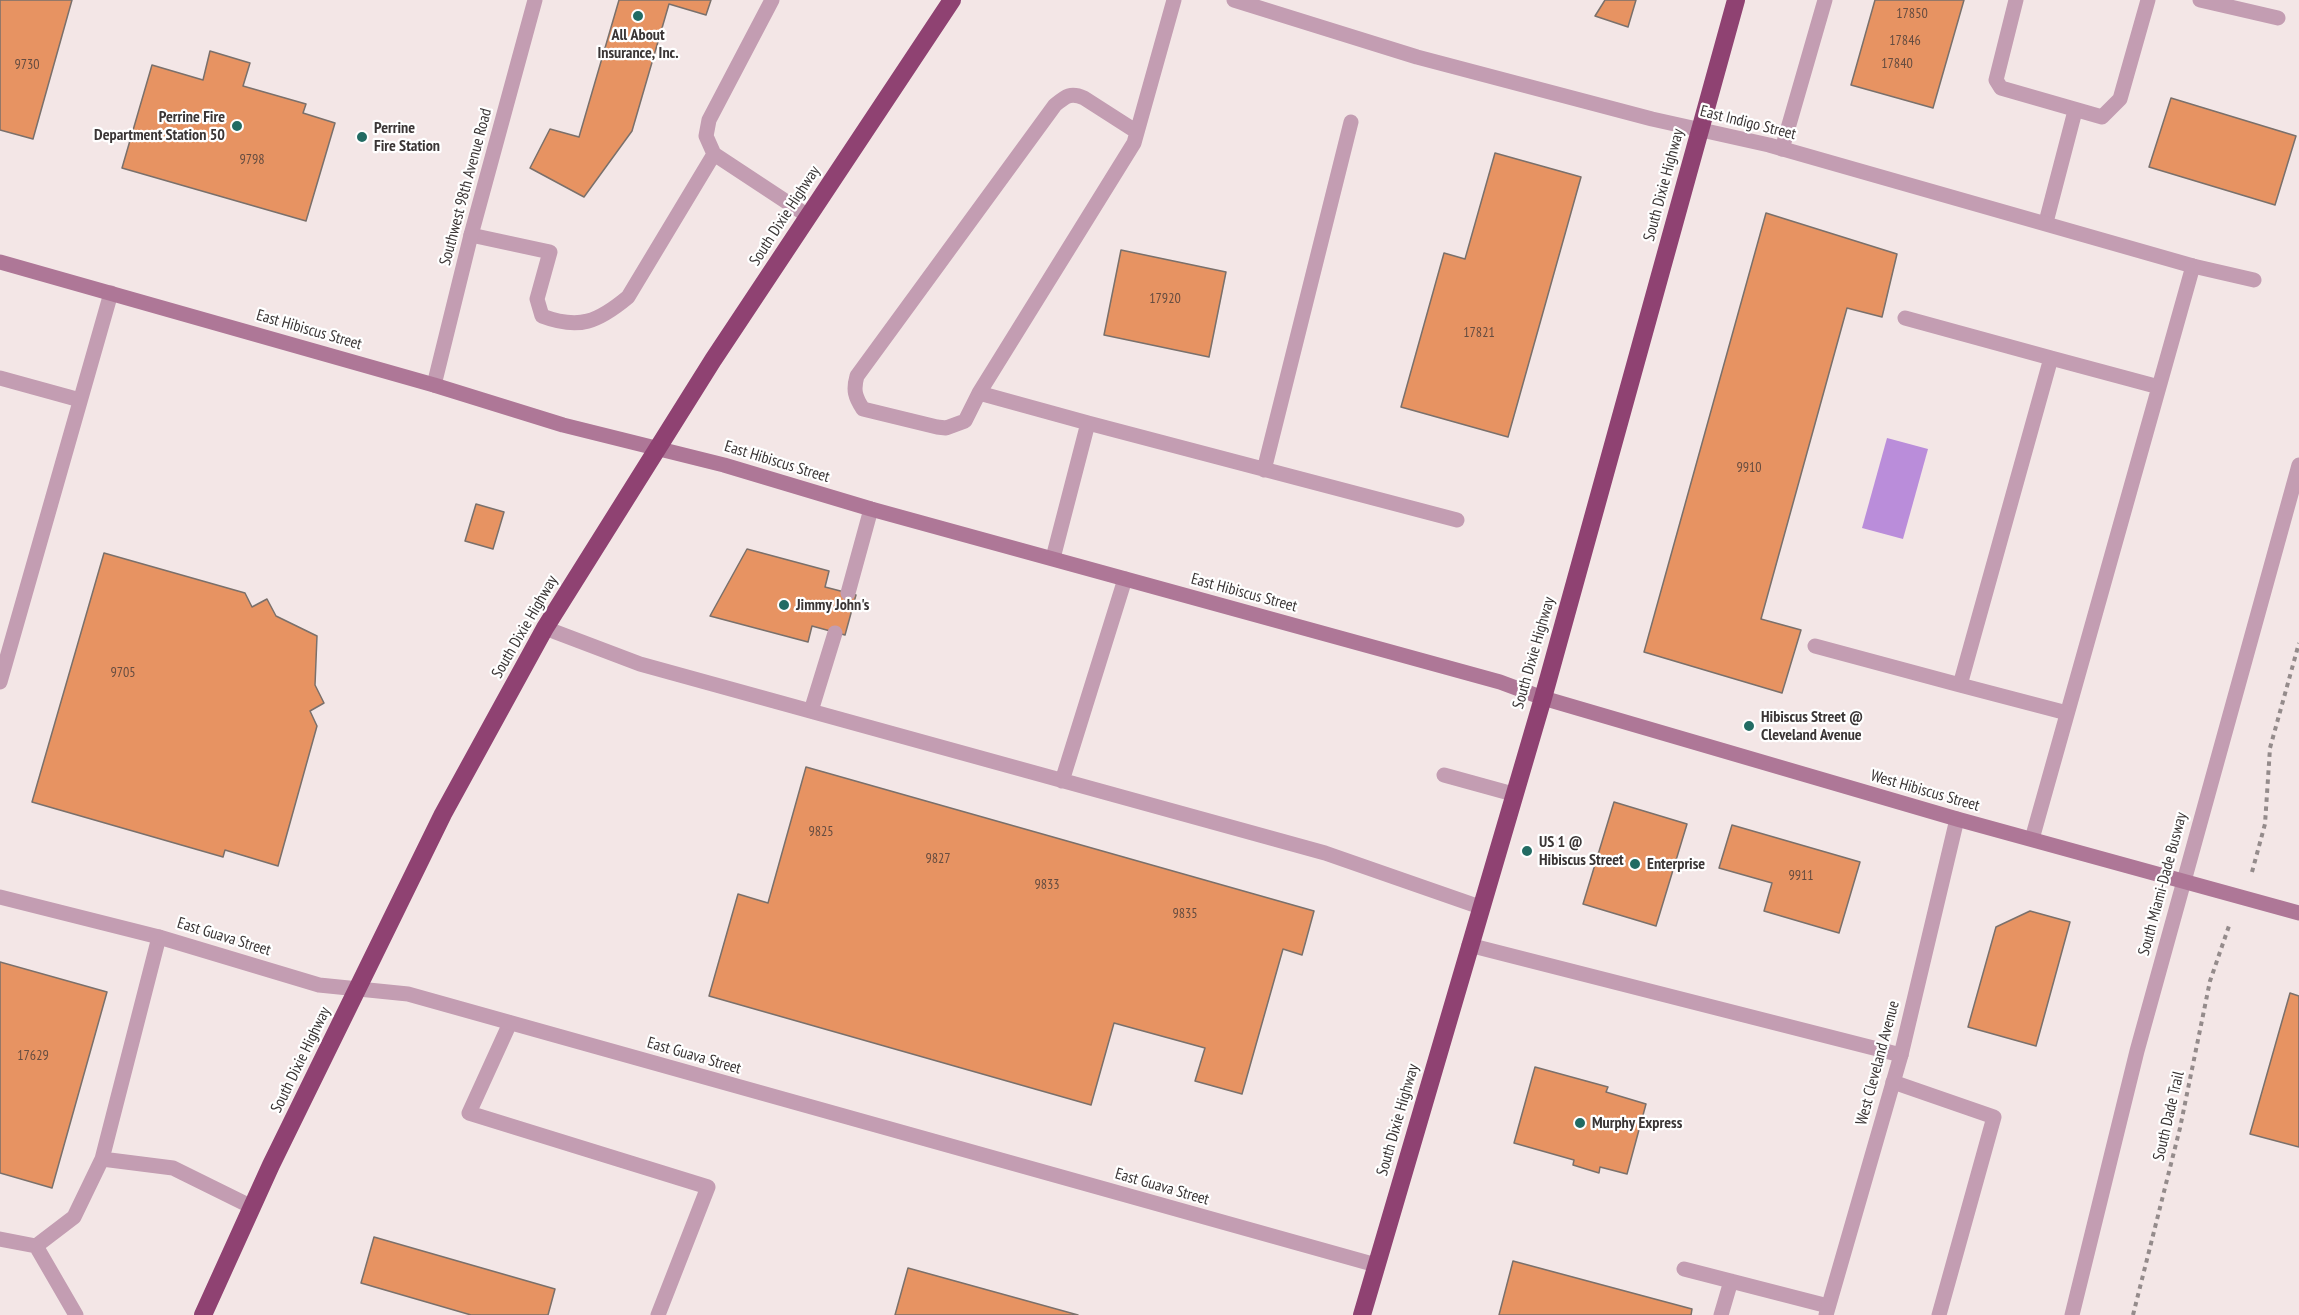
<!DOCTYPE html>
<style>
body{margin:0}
canvas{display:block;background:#f3e6e6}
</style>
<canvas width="2299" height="1315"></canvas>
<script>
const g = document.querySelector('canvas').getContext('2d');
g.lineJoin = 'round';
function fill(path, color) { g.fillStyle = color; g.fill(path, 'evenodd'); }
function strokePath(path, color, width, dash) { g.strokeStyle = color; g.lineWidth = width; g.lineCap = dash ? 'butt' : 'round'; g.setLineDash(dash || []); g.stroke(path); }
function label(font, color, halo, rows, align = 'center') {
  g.font = font + ' "PT Sans Narrow",sans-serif'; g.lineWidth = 4.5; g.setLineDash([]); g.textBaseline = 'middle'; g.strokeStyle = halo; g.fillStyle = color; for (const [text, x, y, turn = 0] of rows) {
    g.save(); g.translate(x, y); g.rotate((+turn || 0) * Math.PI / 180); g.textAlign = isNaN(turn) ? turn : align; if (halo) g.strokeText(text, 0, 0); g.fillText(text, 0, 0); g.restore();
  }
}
fill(new Path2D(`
 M1887,438L1928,449L1903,539L1862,528Z`), '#ba8dda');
const building = new Path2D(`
 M0,0H72L33,139L0,130Z
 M619,0H711L706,15L669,4L632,131L584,197L530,168L550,129L579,137Z
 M1605,0H1636L1628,27L1595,16Z
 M1875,0H1964L1933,108L1851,85Z
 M210,51L250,63L243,86L306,104L303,113L335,123L306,221L122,168L152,65L203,80Z
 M2171,98L2296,136L2275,205L2149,167Z
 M1495,153L1581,177L1508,437L1401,407L1444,253L1465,259Z
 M1766,213L1897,254L1882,317L1847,308L1761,619L1801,630L1782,693L1644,652Z
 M1121,250L1226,272L1209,357L1104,335Z
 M476,504L504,512L493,549L465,541Z
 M747,549L829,571L825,587L856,595L845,635L812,626L808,642L710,616Z
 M104,553L245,593L252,607L267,599L276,616L317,636L315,685L324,703L310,711L317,726L278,866L225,850L223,857L32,802Z
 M806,767L1314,911L1302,955L1283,949L1242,1094L1195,1081L1205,1048L1114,1023L1091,1105L709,996L738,894L768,903Z
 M1614,802L1687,824L1656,926L1583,904Z
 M1732,825L1860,862L1839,933L1764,911L1772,883L1719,868Z
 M2030,911L2070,922L2036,1046L1968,1027L1996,927Z
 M0,962L107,992L52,1188L0,1173Z
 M2290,993L2299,996V1147L2250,1134Z
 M1535,1067L1608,1087L1606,1092L1646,1104L1627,1174L1600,1167L1599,1173L1573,1165L1574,1160L1514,1143Z
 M374,1237L555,1289L548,1315H471L361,1283Z
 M1513,1261L1692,1309L1691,1315H1499Z
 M908,1268L1078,1315H895Z`);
fill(building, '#e79362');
strokePath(building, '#7a706b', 1.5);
strokePath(new Path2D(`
 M2252,872L2265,824L2270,748L2299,643
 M2133,1315L2180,1128L2210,981L2230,923`), '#948b8b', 4, [4.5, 4.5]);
strokePath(new Path2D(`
 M772,0L709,120L706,136L714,154L808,216
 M2016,0L1996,80L2001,88L2102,117L2120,99L2148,0
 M2200,0L2278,18
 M1782,149L1825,0
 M2046,222L2075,111
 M471,235L550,252L537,299L542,316C579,330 598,322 628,297L714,154
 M1905,318L2051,358
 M0,378L80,400
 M979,393L965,421L946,428L937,427L863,409C855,397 853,390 857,376L1055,105C1066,96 1071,92 1084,98L1137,132
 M1088,423L1457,520
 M1264,470L1351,122
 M1053,558L1088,423L979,393L1134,143L1174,0
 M848,593L871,509
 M545,628L640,664L1325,853L1480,907
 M1815,646L1960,685
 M0,682L111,293
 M811,711L835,633
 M2067,713L1960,685L2051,358L2159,387
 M1444,775L1513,794
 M1062,781L1125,579
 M2032,839L2193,266
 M1469,945L1901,1055
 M510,1023L469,1113L708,1187L658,1315
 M1893,1082L1994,1117L1939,1315
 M102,1159L159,937
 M0,1239L36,1246L74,1217L102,1159L173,1168L252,1207
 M36,1246L76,1315
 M1684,1269L1828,1306
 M1721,1315L1731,1281
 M2072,1315L2137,1051L2299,465`), '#c39db2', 15);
strokePath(new Path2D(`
 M1234,0L1417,57L1652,119L1769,145L2193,266L2254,280
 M434,385L471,235L535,0
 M0,897L159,937L319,985L408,994L1376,1265
 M1826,1315L1901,1055L1957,819`), '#c39db2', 15);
strokePath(new Path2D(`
 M0,262L434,385L563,425L724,465L871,509L1500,682L1543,698L1957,819L2299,913`), '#ae7797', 15);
strokePath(new Path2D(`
 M203,1315L271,1165L443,814L545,628L713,360L952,0
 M1362,1315L1543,698L1736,0`), '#8f4272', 18);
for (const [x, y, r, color] of [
 [638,16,6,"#226b63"],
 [237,126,6,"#226b63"],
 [362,137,6,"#226b63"],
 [784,605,6,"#226b63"],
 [1749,726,6,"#226b63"],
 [1527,851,6,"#226b63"],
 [1635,864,6,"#226b63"],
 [1580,1123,6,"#226b63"]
]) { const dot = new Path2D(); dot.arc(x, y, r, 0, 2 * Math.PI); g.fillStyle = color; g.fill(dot); strokePath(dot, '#fff', 2); }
label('14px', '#654c40', null, [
 ["17850",1912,14],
 ["17846",1905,41],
 ["17840",1897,64],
 ["9730",27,65],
 ["9798",252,160],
 ["17920",1165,299],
 ["17821",1479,333],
 ["9910",1749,468],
 ["9705",123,673],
 ["9825",821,832],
 ["9827",938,859],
 ["9911",1801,876],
 ["9833",1047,885],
 ["9835",1185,914],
 ["17629",33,1056]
]);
label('bold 16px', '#3a3535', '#fff', [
 ["All About",638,35,"center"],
 ["Insurance, Inc.",638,53,"center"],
 ["Perrine Fire",225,117,"right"],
 ["Department Station 50",225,135,"right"],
 ["Perrine",374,128],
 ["Fire Station",374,146],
 ["Jimmy John's",796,605],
 ["Hibiscus Street @",1761,717],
 ["Cleveland Avenue",1761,735],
 ["US 1 @",1539,842],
 ["Hibiscus Street",1539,860],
 ["Enterprise",1647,864],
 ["Murphy Express",1592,1123]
], 'left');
label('16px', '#3a3535', '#fff', [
 ["East Indigo Street",1748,123,14],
 ["South Dixie Highway",1664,185,-75],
 ["Southwest 98th Avenue Road",466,187,-75],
 ["South Dixie Highway",785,216,-57],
 ["East Hibiscus Street",309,330,16],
 ["East Hibiscus Street",777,462,17],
 ["East Hibiscus Street",1244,593,15],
 ["South Dixie Highway",525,627,-60],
 ["South Dixie Highway",1534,653,-74],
 ["West Hibiscus Street",1925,791,16],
 ["South Miami-Dade Busway",2163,884,-75],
 ["East Guava Street",224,937,17],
 ["East Guava Street",694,1056,16],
 ["South Dixie Highway",301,1060,-64],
 ["West Cleveland Avenue",1878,1063,-75],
 ["South Dade Trail",2169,1116,-77],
 ["South Dixie Highway",1398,1120,-74],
 ["East Guava Street",1162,1187,16]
]);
</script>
